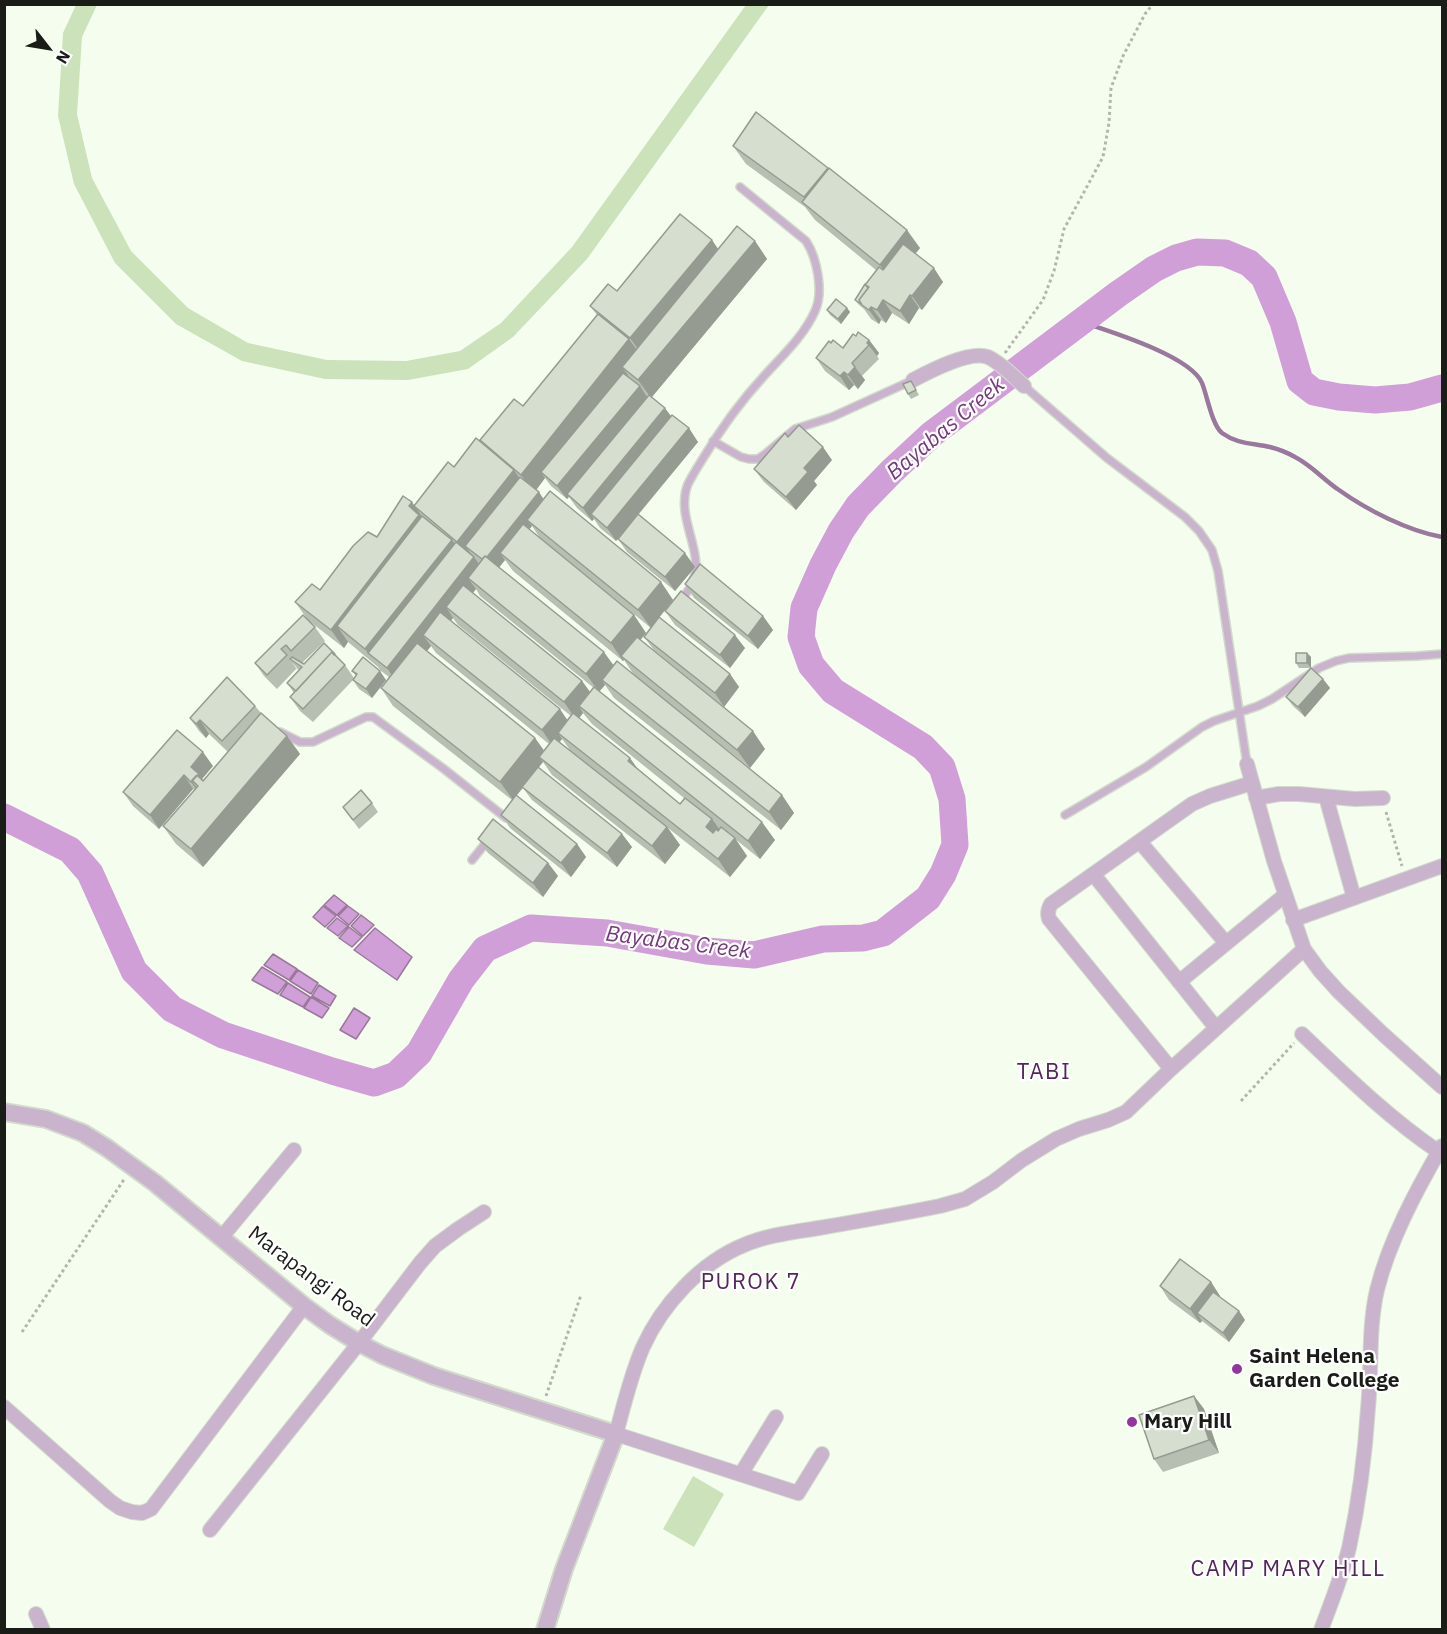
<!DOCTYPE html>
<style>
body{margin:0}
#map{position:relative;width:1447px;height:1634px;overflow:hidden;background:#f5feee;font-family:"IBM Plex Sans",sans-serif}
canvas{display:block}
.frame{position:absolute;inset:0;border:6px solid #1a1d17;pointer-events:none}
.north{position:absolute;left:18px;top:18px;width:60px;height:60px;-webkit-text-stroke:4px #fff;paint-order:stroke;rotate:121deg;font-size:16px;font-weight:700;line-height:24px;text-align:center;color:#1a1d17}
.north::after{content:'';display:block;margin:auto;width:21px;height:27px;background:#1a1d17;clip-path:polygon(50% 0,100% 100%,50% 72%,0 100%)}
</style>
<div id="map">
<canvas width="1447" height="1634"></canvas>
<div class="frame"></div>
<div class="north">N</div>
</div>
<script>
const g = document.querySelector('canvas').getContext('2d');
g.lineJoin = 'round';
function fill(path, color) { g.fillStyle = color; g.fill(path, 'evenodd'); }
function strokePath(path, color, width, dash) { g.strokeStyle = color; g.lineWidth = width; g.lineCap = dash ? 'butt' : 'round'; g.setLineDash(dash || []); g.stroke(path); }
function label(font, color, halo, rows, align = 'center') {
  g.font = font + ' "IBM Plex Sans",sans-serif'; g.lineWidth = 4.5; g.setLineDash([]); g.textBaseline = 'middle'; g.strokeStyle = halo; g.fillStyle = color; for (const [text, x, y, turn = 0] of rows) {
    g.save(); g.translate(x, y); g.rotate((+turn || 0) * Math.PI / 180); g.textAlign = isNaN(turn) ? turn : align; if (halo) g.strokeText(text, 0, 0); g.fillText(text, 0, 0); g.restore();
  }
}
fill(new Path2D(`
 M76,5H97L82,37L77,114L92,178L131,251L188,308L248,343L327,360L406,361L460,351L501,323L572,247L746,5H769L587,259L513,337L468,369L408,380L325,379L242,361L176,324L115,263L74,184L58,116L63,33Z
 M693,1476L724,1494L694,1547L663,1529Z`), '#cbe2ba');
const water = new Path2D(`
 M334,895L347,905L337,915L324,905Z
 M323,906L336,916L325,927L313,917Z
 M348,906L359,914L349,925L338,916Z
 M361,915L374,925L363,936L351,926Z
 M337,918L348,926L338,936L327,928Z
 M349,927L362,937L352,947L339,938Z
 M375,928L412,957L397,980L354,950Z
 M273,954L297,969L289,980L264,965Z
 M262,967L287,982L278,994L252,980Z
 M298,970L318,983L311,994L290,981Z
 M288,983L310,997L303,1007L280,995Z
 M319,985L336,996L330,1006L312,996Z
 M311,997L329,1008L322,1018L304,1008Z
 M354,1008L370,1018L356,1039L340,1030Z`);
fill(water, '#d19fd7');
strokePath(water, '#9a789d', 1.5);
strokePath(new Path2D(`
 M1082,322C1109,331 1191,356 1202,383C1207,395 1212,425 1222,433C1237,444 1252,443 1270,447C1278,449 1288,453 1295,457C1311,465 1324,480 1339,490C1367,510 1408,531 1442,537`), '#9a789d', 4.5);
strokePath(new Path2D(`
 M4,817L70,850L90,873L134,971L172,1009L223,1035L332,1071L374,1083L396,1075L419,1053L461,980L485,949L531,928L607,933L707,951L754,955L823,939L863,938L883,933L928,898L943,874L955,845L952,799L942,767L923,747L833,691L811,665L801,637L804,608L823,565L841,531L858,506L892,471L932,434L1118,294L1154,269L1176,258L1197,252L1225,253L1249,263L1264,277L1283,322L1300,381L1314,392L1339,397L1375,400L1410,397L1442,388`), '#d19fd7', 27);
const service = new Path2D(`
 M1024,386L1107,458L1185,517L1199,531L1212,550L1218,571L1247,764
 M713,441L741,457L749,459H758L764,455L795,429L832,417L911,381
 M680,601C686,594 692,587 694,578C703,549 675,516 688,484C692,476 697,468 702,460C720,430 740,402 764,376C782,356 804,336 815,311C824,292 817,258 806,241L740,187
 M280,732L300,742H313L366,717H373L444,769L506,818
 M1065,815L1146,767L1202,727L1214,721L1258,706L1272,699L1319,668L1336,661L1349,658L1417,656L1442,654
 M472,860L489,839`);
const minor = new Path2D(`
 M913,380C930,371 970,350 988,357C1001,363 1013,376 1024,386
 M1247,764L1274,861L1304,949L1320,971L1339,992L1384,1035L1442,1087
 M1326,797L1354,898
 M1256,798L1279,794H1299L1355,799L1383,798
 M1140,842L1226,943
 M1094,875L1216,1028
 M1293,920L1442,866
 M1179,982L1285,895
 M1302,1034C1346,1076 1389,1118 1439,1152
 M1171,1069L1049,919C1047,913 1048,909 1051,904L1192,804L1210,796L1252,783
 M221,1238L294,1150
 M4,1407L110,1501L120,1508L132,1512L142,1513L151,1509L304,1306
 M822,1454L798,1493L616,1434C624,1405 631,1374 643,1347C662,1305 700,1263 744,1245C767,1235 794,1232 819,1228C860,1221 900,1214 940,1206L965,1199L993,1182L1022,1160L1056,1139L1079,1129L1108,1120L1126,1112L1171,1069L1304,949
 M741,1474L776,1417
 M210,1530L359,1343L420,1263L435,1246L458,1229L484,1212
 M36,1614L43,1630
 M1321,1630C1331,1603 1342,1576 1349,1548C1359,1502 1365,1455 1368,1408C1372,1369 1368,1329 1377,1290C1389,1241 1417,1189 1442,1146`);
const tertiary = new Path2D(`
 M4,1112L46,1119L83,1133L107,1148L155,1183L304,1306L330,1325L359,1343L382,1355L434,1376L616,1434L564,1569L545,1630`);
strokePath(service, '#d2dacc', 10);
strokePath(minor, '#d2dacc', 16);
strokePath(tertiary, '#d2dacc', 20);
strokePath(new Path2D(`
 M1005,353L1043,300L1054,271L1064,229L1103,157L1109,123L1111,88L1123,56L1145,14L1153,4
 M1386,812L1402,866
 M1241,1101L1294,1043
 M22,1332L125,1178
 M546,1396L581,1295`), '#b1b8ab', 3, [3, 3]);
strokePath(service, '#cab4cd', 7);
strokePath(minor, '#cab4cd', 14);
strokePath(tertiary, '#cab4cd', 16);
fill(new Path2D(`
 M733,146L829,169L920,248L915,254L943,282L922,310L919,308L909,324L892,313L886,323L881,320L879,324L871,319L864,309L858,304L855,300L876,270L815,220L805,207L746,164Z
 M712,240L718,249L755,241L767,259L652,397L698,442L630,525L695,567L675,591L627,552L618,539L616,541L600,528L594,519L592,521L577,508L569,497L567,499L551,486L545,478L536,490L543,499L661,582L673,600L659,617L730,674L739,687L724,707L654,650L644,637L651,628L540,538L532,526L529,530L634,615L646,633L640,640L765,749L750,768L634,675L624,660L623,661L513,571L505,560L499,567L613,665L782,795L794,813L781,830L614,698L605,685L599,691L775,840L760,859L735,839L747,856L730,877L668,828L680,845L665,864L552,775L543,762L538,768L622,834L632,847L617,867L532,800L523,788L516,796L577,844L586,857L571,877L510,828L501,815L512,800L393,706L381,688L389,677L381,671L378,667L348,642L344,648L308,620L295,602L320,590L377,537L414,505L454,467L484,445L480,440L523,406L597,315L590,306ZM476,589L480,596L594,688L590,692L582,681L473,593ZM453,618L458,625L571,716L568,720L451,621ZM431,646L436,653L549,744L544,751L535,738L427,651ZM583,713L592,724L684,798L680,804L640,771L579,718ZM562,739L570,750L560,742Z
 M847,308L850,312L841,324L830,315L827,310Z
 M856,336L869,340L879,353L877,356L879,359L862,376L865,380L858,389L854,385L849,390L825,371L816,358L843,348Z
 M911,381L919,395L911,399L908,394Z
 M788,437L832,460L814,481L817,485L796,510L764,482L754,469Z
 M685,584L763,616L773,630L758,649L694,598Z
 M665,611L745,648L730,668L675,625Z
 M315,627L325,641L302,663L304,664L335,654L345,665L354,678L356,676L352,671L386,680L372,698L359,689L353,680L313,722L300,711L290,697L294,693L287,683L299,670L296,668L292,662L297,668L277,689L264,676L255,663Z
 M1307,653L1311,657V668H1299L1296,663Z
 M1323,679L1330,688L1305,717L1293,706L1286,697Z
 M255,706L261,713L287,736L300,754L203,867L176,844L163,826L195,790L193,789L159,829L133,806L123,792L213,766L202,779L203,780L228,752L209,734L206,738L199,731L190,718Z
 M372,803L378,812L359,829L343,807Z
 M478,839L548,863L558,876L543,897L488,853Z
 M1211,1282L1220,1296V1297L1239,1311L1245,1320L1229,1342L1202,1321L1200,1323L1169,1300L1160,1286Z
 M1194,1396L1204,1409L1219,1453L1163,1472L1154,1459Z`), '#b7bfb2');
fill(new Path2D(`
 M828,168L840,186L815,213L804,197Z
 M907,230L920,248L892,283L880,265Z
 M712,240L724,258L643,356L630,338Z
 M755,241L767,259L651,398L638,380Z
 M934,268L943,282L922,310L912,296Z
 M910,295L919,308L909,324L900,311Z
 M883,300L892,313L886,323L877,310Z
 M871,307L881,320L879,324L869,310Z
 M847,308L850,312L841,324L838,319Z
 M629,339L642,357L622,367L628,375L547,477L541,472L545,478L534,493L521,475Z
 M869,340L879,353L877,356L867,343Z
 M855,367L865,380L858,389L848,375Z
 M844,372L854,385L849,390L840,376Z
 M640,386L649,400L567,494L569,497L567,499L557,486Z
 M665,408L675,422L591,514L594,519L592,521L583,508Z
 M689,428L698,442L616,541L607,528Z
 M823,447L832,460L814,481L817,485L796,510L786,497L804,468Z
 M514,470L526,488L465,546L473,556L470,560L457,542Z
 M539,492L548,506L527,520L532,526L506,558L500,553L505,560L494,574L484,561Z
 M412,502L425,521L337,626L348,642L344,648L331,630Z
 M452,540L465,558L368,653L378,667L365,649Z
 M685,553L695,567L675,591L665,577Z
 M474,557L487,575L468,578L476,589L455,615L446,607L453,618L433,643L423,635L431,646L399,686L387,668Z
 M661,582L673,600L651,628L638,610Z
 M634,615L646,633L625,659L621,656L624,660L623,661L611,643Z
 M763,616L773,630L758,649L748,636Z
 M735,635L745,648L730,668L720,655Z
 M604,652L617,670L602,680L605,685L599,692L586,674Z
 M1307,653L1311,657V668L1307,663Z
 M380,671L386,680L372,698L366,689Z
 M730,674L739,687L724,707L715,693Z
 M1323,679L1330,688L1305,717L1298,707Z
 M582,681L595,699L579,706L583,713L577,721L564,702Z
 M560,709L572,727L558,733L562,739L554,748L542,730Z
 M200,720L209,734L206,738L196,724Z
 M753,731L765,749L750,768L737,750Z
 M287,736L300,754L203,867L191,849Z
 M535,738L548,756L539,757L543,762L513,800L500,782Z
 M203,752L213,766L202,779L208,787L197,776L191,767Z
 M630,758L643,776L628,761Z
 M184,775L193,789L159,829L150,815Z
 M192,781L202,795L201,796L191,782Z
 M782,795L794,813L781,830L769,812Z
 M712,819L725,837L719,845L706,827Z
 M762,822L775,840L760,859L748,841Z
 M667,827L680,845L665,864L652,846Z
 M622,834L632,847L617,867L607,853Z
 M735,838L747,856L730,877L718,859Z
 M577,844L586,857L571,877L561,863Z
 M548,863L558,876L543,897L533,883Z
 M1211,1282L1220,1296L1203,1318L1197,1313L1202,1321L1200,1323L1190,1309Z
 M1239,1311L1245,1320L1229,1342L1223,1333Z
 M1194,1396L1204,1409L1219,1453L1209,1440Z`), '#959b91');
const building = new Path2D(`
 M756,112L828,168L804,197L733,146Z
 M829,168L907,230L880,265L802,202Z
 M680,214L712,240L630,338L590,306L608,284L617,291Z
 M737,226L755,241L638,380L622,367Z
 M903,244L934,268L912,296L910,295L900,311L883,300L877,310L871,307L869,310L862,305L859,300L869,287L865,285L879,267L883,270Z
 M865,284L868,288L859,300L861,304L855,300Z
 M836,299L847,308L838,319L827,310Z
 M598,314L629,339L521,475L480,440L514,399L523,406Z
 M858,332L869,340L867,343L869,345L852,363L855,367L848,375L844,372L840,376L816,358L829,341L831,343L833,340L843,348L853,334L856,336Z
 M623,373L640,386L557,486L541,472Z
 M911,381L916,390L908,394L903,384Z
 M649,395L665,408L583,508L567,494Z
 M672,415L689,428L607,528L591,514Z
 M799,425L823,447L804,468L808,472L786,497L754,469L785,433L788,437Z
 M476,438L514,470L457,542L414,506L448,462L454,467Z
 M520,477L539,492L487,557L485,556L482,559L465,546Z
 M550,491L661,582L638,610L527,520Z
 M403,496L412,502L409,506L419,515L331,630L295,602L312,584L320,590L353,546L368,532L377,537Z
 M638,514L685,553L665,577L618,539Z
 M422,516L452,540L365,649L337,626Z
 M523,524L634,615L611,643L500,553Z
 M456,542L474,557L387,668L368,653Z
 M485,556L604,652L586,674L468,578Z
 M700,564L763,616L748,636L685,584Z
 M463,585L582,681L564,702L446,607Z
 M681,591L735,635L720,655L665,611Z
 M440,612L560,709L542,730L423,635Z
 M303,615L315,627L291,651L286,645L281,649L287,655L267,675L255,663Z
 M659,617L730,674L715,693L644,637Z
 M637,637L753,731L737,750L621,656Z
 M324,643L335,654L334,655L332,652L296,691L287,683L302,667L290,659L292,657L304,664Z
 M417,643L535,738L500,782L381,688Z
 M332,652L345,665L303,709L290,697Z
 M1296,653H1307V663H1296Z
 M363,657L380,671L366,689L353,680L357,674L352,671Z
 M617,661L782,795L769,812L602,680Z
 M1311,668L1323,679L1298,707L1286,697Z
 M227,677L255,706L222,741L200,720L196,724L190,718Z
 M594,687L762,822L748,841L579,706Z
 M261,713L287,736L191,849L163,826L198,786L192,780L197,775L203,781Z
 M573,713L630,758L628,761L680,804L685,798L712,819L706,827L713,833L716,829L718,831L721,827L735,838L718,859L558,733Z
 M177,730L203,752L191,767L199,774L191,782L184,775L150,815L123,792Z
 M554,738L667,827L652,846L539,757Z
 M538,767L622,834L607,853L522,787Z
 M361,790L372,803L353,820L343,807Z
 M516,795L577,844L561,863L501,815Z
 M493,819L548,863L533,883L478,839Z
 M1180,1259L1211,1282L1190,1309L1160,1286Z
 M1213,1292L1239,1311L1223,1333L1197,1313Z
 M1194,1396L1209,1440L1154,1459L1139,1415Z`);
fill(building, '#d5decf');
strokePath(building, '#959b91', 1.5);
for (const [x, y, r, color] of [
 [1237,1369,6,"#92359e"],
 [1132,1422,6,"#92359e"]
]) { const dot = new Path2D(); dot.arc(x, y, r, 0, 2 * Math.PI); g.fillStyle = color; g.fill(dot); strokePath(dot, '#fff', 2); }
label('21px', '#1a1d17', '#fff', [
 ["Marapangi Road",311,1277,37]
]);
label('bold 21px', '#1a1d17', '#fff', [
 ["Saint Helena",1249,1357],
 ["Garden College",1249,1381],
 ["Mary Hill",1144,1422]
], 'left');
label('italic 22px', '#74387c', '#fff', [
 ["Bayabas Creek",946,429,-40],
 ["Bayabas Creek",678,943,7]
]);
g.letterSpacing = '1.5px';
label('22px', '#532659', '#fff', [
 ["TABI",1044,1073],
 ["PUROK 7",751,1283],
 ["CAMP MARY HILL",1288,1570]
]);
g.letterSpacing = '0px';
</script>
